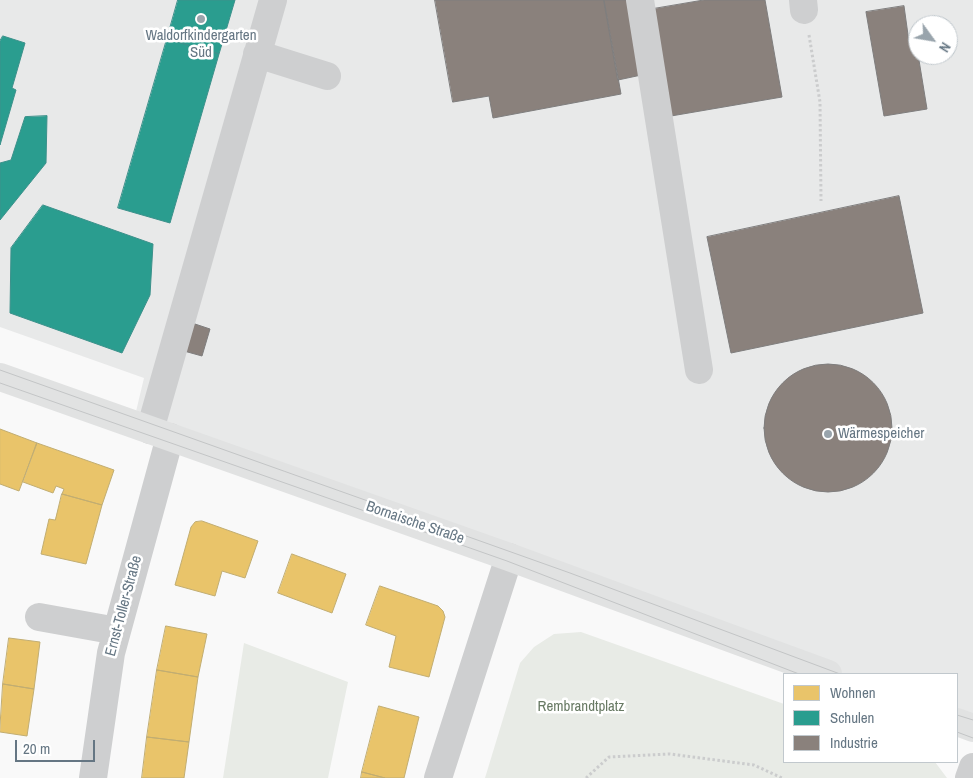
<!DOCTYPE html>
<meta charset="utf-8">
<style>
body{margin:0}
#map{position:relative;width:973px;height:778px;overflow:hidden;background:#f9f9f9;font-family:"Archivo Narrow",sans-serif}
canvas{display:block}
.legend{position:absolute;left:783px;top:673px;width:175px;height:90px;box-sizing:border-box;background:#fff;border:1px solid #c1c8cd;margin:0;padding:6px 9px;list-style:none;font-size:15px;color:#657683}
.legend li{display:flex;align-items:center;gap:10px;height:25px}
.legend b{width:25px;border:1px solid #c1c8cd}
.north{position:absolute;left:908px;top:15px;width:50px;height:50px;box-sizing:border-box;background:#fff;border:1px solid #c1c8cd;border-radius:50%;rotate:122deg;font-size:14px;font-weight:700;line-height:20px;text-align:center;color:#657683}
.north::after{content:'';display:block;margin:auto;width:18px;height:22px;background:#99a4ac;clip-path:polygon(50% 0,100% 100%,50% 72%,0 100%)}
.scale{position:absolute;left:15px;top:740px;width:80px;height:22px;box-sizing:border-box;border:2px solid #657683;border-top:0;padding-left:6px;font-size:15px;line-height:18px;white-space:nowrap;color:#657683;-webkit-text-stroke:4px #fff;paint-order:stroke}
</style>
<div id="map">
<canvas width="973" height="778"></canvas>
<ul class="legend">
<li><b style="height:14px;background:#e9c46a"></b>Wohnen</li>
<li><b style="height:14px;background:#2a9d8f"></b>Schulen</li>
<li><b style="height:14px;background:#8a817c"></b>Industrie</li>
</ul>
<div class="north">N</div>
<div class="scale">20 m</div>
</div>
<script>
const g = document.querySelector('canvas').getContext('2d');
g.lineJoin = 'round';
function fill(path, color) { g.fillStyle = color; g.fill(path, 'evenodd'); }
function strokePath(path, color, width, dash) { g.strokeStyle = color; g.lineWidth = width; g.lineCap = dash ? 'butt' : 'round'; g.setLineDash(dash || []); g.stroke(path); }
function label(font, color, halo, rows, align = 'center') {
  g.font = font + ' "Archivo Narrow",sans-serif'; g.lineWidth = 5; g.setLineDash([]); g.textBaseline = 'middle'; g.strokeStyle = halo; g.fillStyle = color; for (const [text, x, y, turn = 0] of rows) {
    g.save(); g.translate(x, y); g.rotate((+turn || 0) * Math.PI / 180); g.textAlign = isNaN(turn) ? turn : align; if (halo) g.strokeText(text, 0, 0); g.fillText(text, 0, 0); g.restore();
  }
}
fill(new Path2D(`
 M0,0H973V728L957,722V674H828L133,424L144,378L0,327ZM918,25H948V55H918Z`), '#e8e9e9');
fill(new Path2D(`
 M581,632L784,704V762H935L947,778H485L520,663L534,647L554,634Z
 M244,643L348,682L328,778H223Z`), '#e8ebe6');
const homes = new Path2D(`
 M0,429L37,443L19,491L0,484Z
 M37,443L114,470L102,505L62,494L64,489L56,486L53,493L23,482Z
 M62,494L102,505L86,564L41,554L49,519L55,520Z
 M202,521L258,541L245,578L222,571L215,596L175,585L191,527L195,522Z
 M292,554L346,574L332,613L278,593Z
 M380,586L438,606L443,611L445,617L429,677L389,667L396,636L366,625Z
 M166,626L207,634L198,677L157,670Z
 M9,638L40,642L34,689L3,684Z
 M157,670L198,677L189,742L147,737Z
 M3,684L34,689L27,736L0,732Z
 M379,706L419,717L404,778H385L362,772Z
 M147,737L189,742L184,778H142Z
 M362,772L385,778H361Z`);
fill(homes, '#e9c46a');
strokePath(homes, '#c1ad72', 1);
const schools = new Path2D(`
 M178,0H235L219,54L167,39Z
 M3,36L25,43L12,88L16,90L0,145V41Z
 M167,39L219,54L170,223L118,208Z
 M47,116L46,163L0,220V163L11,160L25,117Z
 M43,205L153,244L150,295L122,353L10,313L11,248Z`);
fill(schools, '#2a9d8f');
strokePath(schools, '#3c918b', 1);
const industry = new Path2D(`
 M435,0H604L621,94L493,118L489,96L453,102Z
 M604,0H633L646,74L618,80Z
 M704,0H765L782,97L671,116L653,9Z
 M904,6L909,42H916L927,109L884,116L866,12Z
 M899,196L923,313L731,353L707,237Z
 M192,323L210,329L202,356L184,351Z
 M764 428a64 64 0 1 1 128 0a64 64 0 1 1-128 0Z`);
fill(industry, '#8a817c');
strokePath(industry, '#7f7e7e', 1);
strokePath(new Path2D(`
 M809,35L820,102L821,201
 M586,778L609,757L670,754L754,765L782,778`), '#cbcccd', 3, [2.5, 2.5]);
strokePath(new Path2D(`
 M640,0L699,370
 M803,0L804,10
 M257,54L327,76
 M150,430L273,0
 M39,617L117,631
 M93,778L111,653L170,437
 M438,778L509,557
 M969,778L973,767`), '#cecfd0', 28);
strokePath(new Path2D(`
 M0,377L509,557L828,674
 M957,722L973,728`), '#e1e2e2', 28);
strokePath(new Path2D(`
 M0,370L570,573L840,674
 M0,383L507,561L799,674
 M957,715L973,720
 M957,732L973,738`), '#c3c5c6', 1);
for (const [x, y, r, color] of [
 [201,19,5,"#99a4ac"],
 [828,434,5,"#99a4ac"]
]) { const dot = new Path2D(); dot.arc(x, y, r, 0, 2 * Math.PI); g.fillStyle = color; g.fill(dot); strokePath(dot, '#fff', 2); }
label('15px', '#657683', '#fff', [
 ["Waldorfkindergarten",201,36],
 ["Süd",201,53],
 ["Wärmespeicher",838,434,"left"]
]);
label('15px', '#657683', '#fff', [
 ["Bornaische Straße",415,523,19],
 ["Ernst-Toller-Straße",124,606,-75]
]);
label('15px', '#687a64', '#fff', [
 ["Rembrandtplatz",581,707]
]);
</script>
